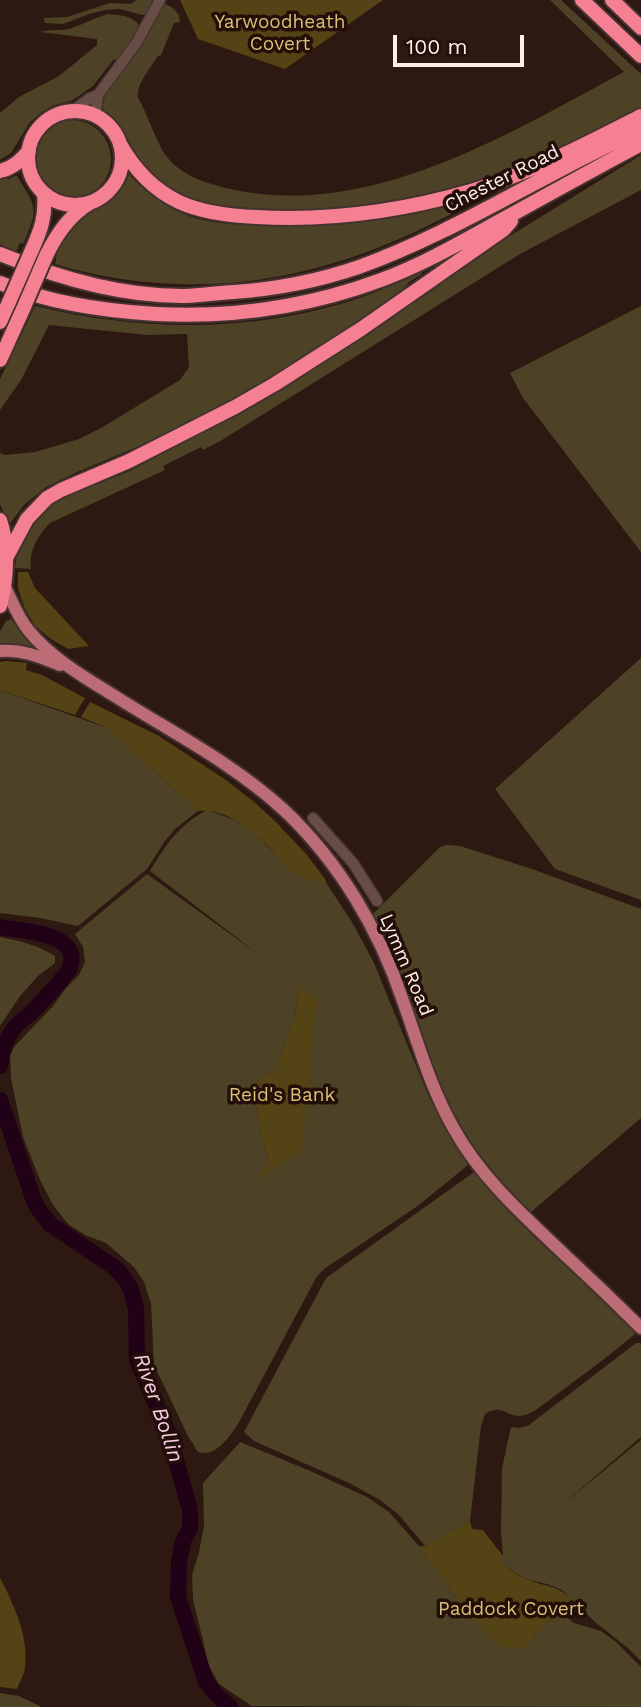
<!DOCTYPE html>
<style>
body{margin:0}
#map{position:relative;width:641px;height:1707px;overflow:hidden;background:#2d1812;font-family:"Work Sans",sans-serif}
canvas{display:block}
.scale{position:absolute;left:393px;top:35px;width:131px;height:32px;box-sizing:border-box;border:4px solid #ffefea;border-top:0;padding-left:9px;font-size:21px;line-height:24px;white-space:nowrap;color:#ffefea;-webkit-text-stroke:5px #230f09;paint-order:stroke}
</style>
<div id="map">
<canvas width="641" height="1707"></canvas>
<div class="scale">100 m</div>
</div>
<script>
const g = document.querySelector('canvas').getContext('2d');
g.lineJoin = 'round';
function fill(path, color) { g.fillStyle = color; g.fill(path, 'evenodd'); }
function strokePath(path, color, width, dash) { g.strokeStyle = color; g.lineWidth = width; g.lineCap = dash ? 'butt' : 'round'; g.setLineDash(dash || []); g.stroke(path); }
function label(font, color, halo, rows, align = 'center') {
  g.font = font + ' "Work Sans",sans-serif'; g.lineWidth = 7; g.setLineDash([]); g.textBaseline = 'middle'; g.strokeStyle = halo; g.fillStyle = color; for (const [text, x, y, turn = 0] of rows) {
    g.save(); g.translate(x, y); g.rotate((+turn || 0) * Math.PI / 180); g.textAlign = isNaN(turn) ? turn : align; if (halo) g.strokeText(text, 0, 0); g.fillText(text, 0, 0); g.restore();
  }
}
fill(new Path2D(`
 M136,0H157L150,12L147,14L142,15L120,9L106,10L89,14L63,24L45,23L44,18L67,17L110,3L131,4Z
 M550,0H561L641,74V108C583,137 524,168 461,186C404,203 342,210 283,210C253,211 222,211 193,200C171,193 153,178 138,161C130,151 125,140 118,130C113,123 104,116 103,108C101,88 135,53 146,36C152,26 158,14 163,3C172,7 180,11 180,22L174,23L161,55L158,56C153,64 138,83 138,93C137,97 139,99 141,103C148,117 153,132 160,146C174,174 202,182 230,189C369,220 506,135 624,72Z
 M108,14C121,15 136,16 141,29L117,60L114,59L93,86L79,96L71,101L54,105L42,112L30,122L11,153L0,160V113L19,97L59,76L97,45V39L40,32C50,29 59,31 69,29C83,25 93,18 108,14Z
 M33 159a39 39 0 1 1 78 0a39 39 0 1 1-78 0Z
 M641,155V190L520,254L222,440L203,450L201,447L163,466L165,470L50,523C37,537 29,550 31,569L15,568L16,559L25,540L23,538L35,520L46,508L59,499L130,471L203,431L471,260Z
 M125,170C143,191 163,206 189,216C213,225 239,224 264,225C343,226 418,217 492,190V192C440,221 385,249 327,265C238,291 144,291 55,264L57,254L55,253L63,237L72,226L84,215L106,200L116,190Z
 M15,176H17C37,208 39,208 23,244L20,243L16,252L0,244V179L6,177L8,179Z
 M421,272L422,274L409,282L402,291L356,324L294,364L234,399L170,433L75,473L46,487L24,505L9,525L0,504V453L5,455L35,452L79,439L101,428L180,380L189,367L187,334L147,335L49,325L21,380L0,410V379L35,306C136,330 236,333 337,305C366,297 394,285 421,272Z
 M641,306V552L523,398L510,373Z
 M11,619L21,633L37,651L0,647V631L6,621Z
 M641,658V900L555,869L495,789Z
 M0,690L107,728L198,811L175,829L165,841L147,869L78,926L40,918L0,913Z
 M207,810L235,820L252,831L296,874L327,884L352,922L374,963L428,1095L468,1165L419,1205L324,1269L316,1278L238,1424C229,1437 216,1458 198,1452L188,1436L154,1365L151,1304L144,1282L134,1267L106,1243L85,1235L68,1224L53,1205L40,1180L23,1137L11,1078L10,1056L14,1047L53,1006L66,988L79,975L85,962L83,947L75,934L147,874L258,954L150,871C166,844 179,825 207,810ZM299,986L302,1149L269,1162L260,1133L255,1083L276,1068L295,1017Z
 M447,845L460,846L532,869L641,909V1118L531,1212C504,1185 479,1157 460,1124C439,1090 428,1051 415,1014C403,980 389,947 372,915L440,847Z
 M0,937C20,941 38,945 55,956V963L38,976L20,996L0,1026Z
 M474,1172C498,1199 522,1226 549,1251C577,1277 616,1299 635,1334L603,1360L536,1410C530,1413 525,1416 519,1416C504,1415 501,1404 485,1414L481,1426L470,1521L425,1546L399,1515L380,1500L349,1483L254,1441L244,1432L326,1278Z
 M636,1343H641V1437L562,1505L641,1440V1661L629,1649L595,1622L562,1590L547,1584L528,1580L511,1570L498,1560L503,1555L501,1533L502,1468L511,1427L520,1428L529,1425Z
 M240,1442L308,1470L367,1497L389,1512L419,1546L461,1604L525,1648L541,1628L559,1611L574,1623L601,1631L615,1641L641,1667V1707L252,1706L219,1684L209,1666L193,1599L192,1575L199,1552L204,1526L203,1483Z
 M0,1693L19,1696L42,1707H0Z`), '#4d4225');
fill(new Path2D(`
 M180,0H383L285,69L198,39Z
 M18,572H28L35,588L89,646L68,649L51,639L35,626L25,609L18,589Z
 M6,661L27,663L26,670L42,675L85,698L75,715L0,690V662Z
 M90,702L159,736L226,780L253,801L275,821L307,855L325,879L327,884C317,881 305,879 296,874C285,868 278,856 269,847C251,829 225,808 198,811L107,728L81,717Z
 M299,985L317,999L302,1149L260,1179L261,1172L269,1162L260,1133L255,1083L276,1068L295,1017Z
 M470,1521L472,1529L483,1530L503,1556L499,1560C507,1568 516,1574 526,1579C545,1587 555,1584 572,1599L541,1628L525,1648L500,1647L461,1604L419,1546H425Z
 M0,1578C14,1605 29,1636 25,1668C24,1675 19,1683 17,1689L0,1687Z`), '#544315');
strokePath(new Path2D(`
 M0,927C20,931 82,932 70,967C66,977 44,999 35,1009C28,1017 18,1021 12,1031C4,1042 2,1054 0,1066
 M0,1100L34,1201L39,1210L50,1224L114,1267L123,1276L131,1289L136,1309L137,1360L168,1432L190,1510V1528L183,1541L179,1563L178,1597L206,1682L214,1692L230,1707`), '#210115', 16);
const minor = new Path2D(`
 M98,95L96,110L98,118
 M71,112L90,98L98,95L137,42L160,0
 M313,818L353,863L377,901`);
const major = new Path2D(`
 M4,585C12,601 18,618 29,631C51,658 84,677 113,695C171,732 233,763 284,810C339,862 379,929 403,1001C418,1043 431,1089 454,1129C481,1178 524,1216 565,1255C591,1279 616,1303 641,1328
 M0,651C22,649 40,657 60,665`);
const highway = new Path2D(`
 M582,0L641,56
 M612,0L641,28
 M28 158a47 47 0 1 1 94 0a47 47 0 1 1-94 0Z
 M120,144C134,169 152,189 179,202C203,213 230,216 257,217C328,221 402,211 471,191C531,173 586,144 641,116
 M0,171C13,168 20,161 29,151
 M31,252C41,230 46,217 44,193
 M0,254C58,278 122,297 186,296C202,295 218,293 234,292C277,289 318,281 359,267C414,247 466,220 518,192C559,170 600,149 641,129
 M46,256C56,235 69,215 90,203
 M0,283C49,303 103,311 156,314C234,318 308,307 381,280C422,265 462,242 500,221C547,195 594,169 641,144
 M0,322L9,302
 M0,360L24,307
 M0,520C9,546 7,580 0,606
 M5,560L27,519L47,498L61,490L129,461L235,407L275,384L361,329L503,230L511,221`);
strokePath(minor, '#443230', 13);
strokePath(major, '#443230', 16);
strokePath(highway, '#443230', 18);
strokePath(minor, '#674d46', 10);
strokePath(major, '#bc6c74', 12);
strokePath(highway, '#f58092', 14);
const highwayBridge = new Path2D(`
 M9,302L31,252
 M24,307L46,256`);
strokePath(highwayBridge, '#443230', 18, []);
strokePath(highwayBridge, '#f58092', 14);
label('19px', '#dbbf77', '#230f09', [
 ["Yarwoodheath",280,22],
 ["Covert",280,44],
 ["Reid's Bank",282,1095],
 ["Paddock Covert",511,1609]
]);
label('19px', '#ffefea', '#230f09', [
 ["Chester Road",502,179,-27],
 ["Lymm Road",406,965,67]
]);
label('italic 21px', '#f8cce3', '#230f09', [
 ["River Bollin",158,1408,71]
]);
</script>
